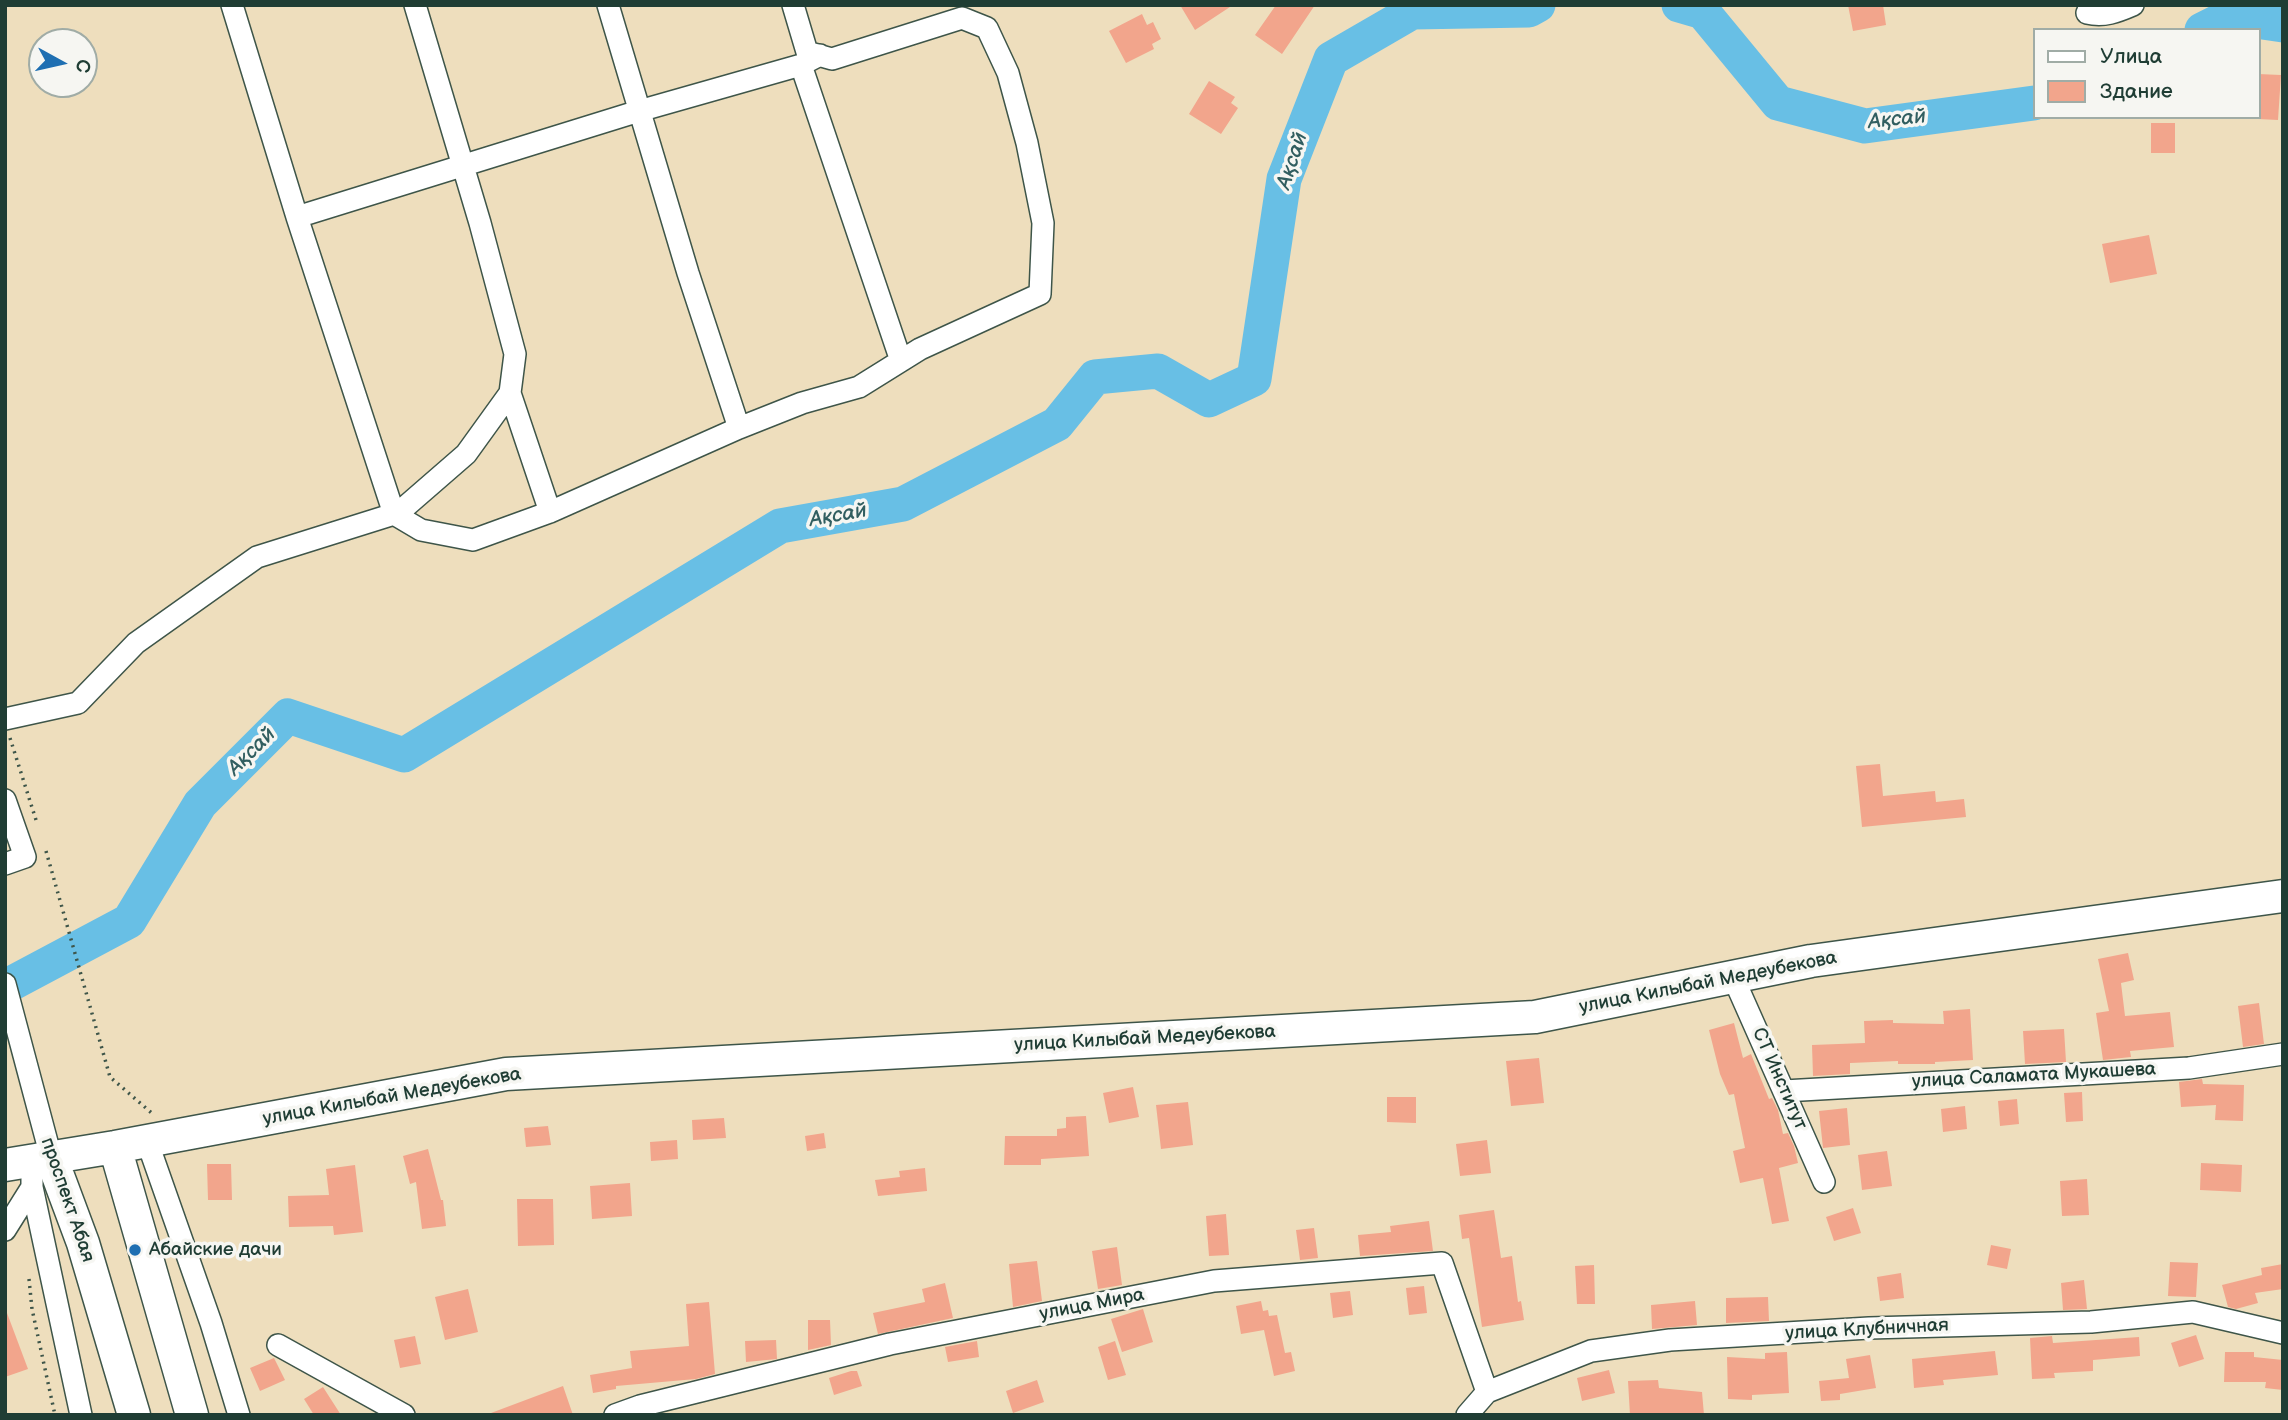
<!DOCTYPE html>
<meta charset="utf-8">
<style>
body{margin:0}
#map{position:relative;width:2288px;height:1420px;overflow:hidden;background:#eedebd;font-family:"Balsamiq Sans",sans-serif}
canvas{display:block}
.frame{position:absolute;inset:0;border:7px solid #1f3d34;pointer-events:none}
.legend{position:absolute;left:2033px;top:28px;width:228px;height:91px;box-sizing:border-box;background:#f6f6f2;border:2px solid #a0aca6;margin:0;padding:9px 12px;list-style:none;font-size:21px;color:#1f3d34}
.legend li{display:flex;align-items:center;gap:14px;height:35px}
.legend b{width:35px;border:2px solid #a0aca6}
.north{position:absolute;left:28px;top:28px;width:70px;height:70px;box-sizing:border-box;background:#f6f6f2;border:2px solid #a0aca6;border-radius:50%;rotate:98deg;font-size:19px;font-weight:700;line-height:28px;text-align:center;color:#1f3d34}
.north::after{content:'';display:block;margin:auto;width:24px;height:32px;background:#1f6fb2;clip-path:polygon(50% 0,100% 100%,50% 72%,0 100%)}
</style>
<div id="map">
<canvas width="2288" height="1420"></canvas>
<div class="frame"></div>
<ul class="legend">
<li><b style="height:9px;background:#fff"></b>Улица</li>
<li><b style="height:19px;background:#f2a58c"></b>Здание</li>
</ul>
<div class="north">С</div>
</div>
<script>
const g = document.querySelector('canvas').getContext('2d');
g.lineJoin = 'round';
function strokePath(path, color, width, dash) { g.strokeStyle = color; g.lineWidth = width; g.lineCap = dash ? 'butt' : 'round'; g.setLineDash(dash || []); g.stroke(path); }
function fill(path, color) { g.fillStyle = color; g.fill(path, 'evenodd'); }
function label(font, color, halo, rows, align = 'center') {
  g.font = font + ' "Balsamiq Sans",sans-serif'; g.lineWidth = 7; g.setLineDash([]); g.textBaseline = 'middle'; g.strokeStyle = halo; g.fillStyle = color; for (const [text, x, y, turn = 0] of rows) {
    g.save(); g.translate(x, y); g.rotate((+turn || 0) * Math.PI / 180); g.textAlign = isNaN(turn) ? turn : align; if (halo) g.strokeText(text, 0, 0); g.fillText(text, 0, 0); g.restore();
  }
}
strokePath(new Path2D(`
 M1679,5L1703,12L1778,103L1865,126L2034,103
 M2202,30L2228,17L2283,25
 M5,987L129,921L200,804L288,716L404,755L780,526L903,504L1057,424L1095,377L1158,371L1209,400L1254,379L1284,179L1331,59L1412,12L1529,10L1538,5`), '#68bfe5', 35);
fill(new Path2D(`
 M1180,5H1233L1195,30Z
 M1276,5H1315L1282,54L1255,35Z
 M1848,5H1883L1886,25L1853,31Z
 M1142,14L1147,25L1153,22L1161,39L1152,44L1154,49L1126,63L1109,31Z
 M2258,74L2281,75L2278,120L2258,119Z
 M1209,81L1235,97L1231,103L1238,108L1221,134L1189,114Z
 M2151,123H2175V153H2151Z
 M2149,235L2157,274L2110,283L2102,244Z
 M1880,764L1883,796L1935,791L1936,802L1964,799L1966,817L1862,827L1856,766Z
 M2128,953L2134,980L2121,983L2125,1016L2170,1012L2174,1047L2130,1051L2131,1057L2103,1060L2096,1013L2109,1011L2098,959Z
 M2259,1003L2264,1044L2243,1047L2238,1006Z
 M1970,1009L1973,1060L1935,1062V1064H1898V1061L1850,1063V1074L1813,1076L1812,1045L1865,1043L1864,1021L1893,1020V1023L1944,1024L1943,1011Z
 M1734,1023L1743,1058L1751,1054L1769,1099L1772,1098L1778,1110L1783,1134L1788,1133L1794,1146L1798,1163L1779,1168L1789,1221L1772,1224L1763,1178L1740,1183L1733,1151L1745,1148L1734,1094L1729,1095L1720,1074L1709,1030Z
 M2064,1029L2066,1062L2025,1064L2023,1031Z
 M1539,1058L1544,1103L1511,1106L1506,1061Z
 M2202,1079L2203,1084L2244,1085L2243,1121L2215,1120L2216,1105L2181,1107L2179,1082Z
 M1133,1087L1139,1117L1109,1123L1103,1093Z
 M2082,1092L2083,1121L2066,1122L2064,1093Z
 M1387,1097H1416V1123L1387,1122Z
 M2017,1099L2019,1124L2000,1126L1998,1101Z
 M1188,1102L1193,1145L1161,1149L1156,1105Z
 M1965,1106L1967,1129L1943,1132L1941,1109Z
 M1847,1108L1850,1145L1823,1148L1819,1111Z
 M1086,1116L1089,1156L1041,1159V1165H1004L1005,1136H1057V1129L1066,1128V1117Z
 M724,1118L726,1138L693,1140L692,1120Z
 M548,1126L551,1145L526,1147L524,1128Z
 M824,1133L826,1148L807,1151L805,1136Z
 M677,1140L678,1159L651,1161L650,1142Z
 M1487,1140L1491,1173L1460,1176L1456,1144Z
 M428,1149L441,1200H443L446,1226L422,1229L416,1182L410,1184L403,1156Z
 M1887,1151L1892,1186L1862,1190L1858,1155Z
 M2201,1163L2242,1165L2241,1192L2200,1190Z
 M207,1164H231L232,1200H208Z
 M355,1165L363,1232L334,1235L333,1226L289,1227L288,1196L329,1195L326,1169Z
 M925,1168L927,1191L878,1196L875,1180L900,1177L899,1171Z
 M2087,1179L2089,1215L2062,1216L2060,1181Z
 M630,1183L632,1216L592,1219L590,1186Z
 M517,1199H553L554,1245L518,1246Z
 M1853,1208L1861,1233L1834,1241L1826,1217Z
 M1494,1210L1501,1258L1512,1256L1518,1302L1521,1301L1524,1320L1482,1327L1469,1238L1462,1239L1459,1215Z
 M1226,1214L1229,1255L1209,1256L1206,1216Z
 M1429,1221L1433,1251L1360,1256L1358,1235L1391,1232L1390,1226Z
 M1314,1228L1318,1258L1300,1260L1296,1230Z
 M1991,1245L2011,1249L2007,1269L1987,1265Z
 M1117,1247L1122,1285L1098,1289L1092,1251Z
 M1037,1261L1042,1301L1013,1307L1009,1264Z
 M2170,1262L2198,1263L2196,1297L2168,1296Z
 M2283,1264V1289L2255,1293L2258,1303L2236,1309L2228,1307L2222,1285L2262,1275L2261,1268Z
 M1594,1265L1595,1304H1577L1575,1266Z
 M1901,1273L1904,1298L1880,1301L1877,1277Z
 M2084,1280L2087,1309L2063,1310L2061,1283Z
 M945,1283L953,1318L878,1334L873,1313L925,1302L922,1289Z
 M1424,1286L1427,1313L1409,1315L1406,1288Z
 M468,1289L478,1332L445,1340L435,1297Z
 M1350,1291L1353,1315L1333,1318L1330,1293Z
 M1768,1297L1769,1321L1726,1323V1298Z
 M1261,1301L1263,1311L1268,1310L1269,1316L1277,1315L1285,1353L1291,1352L1295,1371L1274,1376L1264,1330L1241,1334L1236,1306Z
 M1695,1301L1697,1325L1652,1329L1651,1305Z
 M709,1302L715,1374L696,1379L616,1386V1389L593,1393L590,1375L632,1368L630,1351L689,1346L686,1304Z
 M1143,1309L1153,1342L1122,1352L1111,1319Z
 M5,1313H7L28,1369L5,1377Z
 M808,1320H830L831,1345L808,1350Z
 M2196,1335L2204,1359L2179,1367L2171,1343Z
 M415,1336L421,1364L400,1368L394,1340Z
 M2052,1336L2053,1343L2139,1337L2140,1356L2093,1360V1371L2054,1373L2055,1378L2032,1379L2030,1338Z
 M776,1340L777,1359L746,1362L745,1341Z
 M977,1341L979,1357L948,1362L945,1347Z
 M1115,1341L1126,1375L1108,1380L1098,1347Z
 M1995,1351L1998,1375L1943,1380L1944,1385L1914,1388L1912,1359Z
 M1787,1352L1789,1393L1752,1395V1400L1728,1399L1727,1357L1765,1359V1353Z
 M2225,1352H2254V1357L2283,1360V1390L2265,1388L2266,1382H2224Z
 M1870,1355L1876,1388L1840,1394V1400L1821,1401L1819,1381L1849,1378L1846,1359Z
 M274,1358L285,1380L260,1391L250,1368Z
 M1609,1370L1615,1393L1582,1401L1577,1378Z
 M851,1371H857L862,1386L834,1395L829,1378Z
 M1037,1380L1044,1402L1013,1413L1006,1391Z
 M1658,1380L1659,1388L1702,1392L1704,1415H1630L1628,1381Z
 M563,1386L573,1415H491V1413Z
 M323,1387L341,1415H314L304,1399Z`), '#f2a58c');
const minor = new Path2D(`
 M232,5L297,217
 M608,5L688,273L739,428
 M793,5L807,52L832,59L962,18L987,28L1008,73L1027,143L1043,223L1040,294L920,349L859,387L802,403L739,428L550,512L473,540L421,530L394,514L297,217L639,111L801,65L820,55
 M2087,13C2104,17 2117,12 2133,5
 M801,65L901,361
 M510,393L550,512
 M5,719L78,703L136,643L257,557L394,514L405,507L466,454L510,393L515,354L480,223L415,5
 M5,800L25,857L5,864
 M1733,977L1824,1182
 M5,984L51,1157
 M1784,1091L2189,1068L2283,1054
 M147,1141L211,1323L239,1415
 M32,1160V1187L81,1415
 M5,1230L32,1187
 M278,1345L404,1415
 M615,1415L640,1406L890,1344L1214,1281L1442,1263L1487,1392
 M1467,1415L1487,1392L1591,1351L1670,1340L1869,1328L2091,1322L2193,1312L2283,1333`);
const secondary = new Path2D(`
 M115,1147L192,1415
 M51,1157L83,1243L134,1415
 M5,1165L115,1147L506,1074L1535,1017L1811,961L2283,896`);
strokePath(minor, '#3e5549', 24);
strokePath(secondary, '#3e5549', 35);
strokePath(new Path2D(`
 M10,738L36,820
 M46,851L110,1077L154,1115
 M29,1279L32,1309L55,1415`), '#3e5549', 3.5, [2, 5]);
strokePath(minor, '#fff', 21);
strokePath(secondary, '#fff', 32);
for (const [x, y, r, color] of [
 [135,1250,7,"#1f6fb2"]
]) { const dot = new Path2D(); dot.arc(x, y, r, 0, 2 * Math.PI); g.fillStyle = color; g.fill(dot); strokePath(dot, '#f6f6f2', 2.5); }
label('19px', '#1f3d34', '#f6f6f2', [
 ["улица Килыбай Медеубекова",1708,983,-11],
 ["улица Килыбай Медеубекова",1145,1039,-3],
 ["улица Саламата Мукашева",2034,1076,-3],
 ["СТ Институт",1779,1079,66],
 ["улица Килыбай Медеубекова",392,1097,-10],
 ["проспект Абая",67,1200,71],
 ["улица Мира",1092,1305,-11],
 ["улица Клубничная",1867,1330,-3]
]);
label('19px', '#1f3d34', '#f6f6f2', [
 ["Абайские дачи",149,1250]
], 'left');
label('italic 21px', '#315e60', '#f6f6f2', [
 ["Ақсай",1897,120,-6],
 ["Ақсай",1293,161,-72],
 ["Ақсай",838,516,-10],
 ["Ақсай",252,752,-45]
]);
</script>
